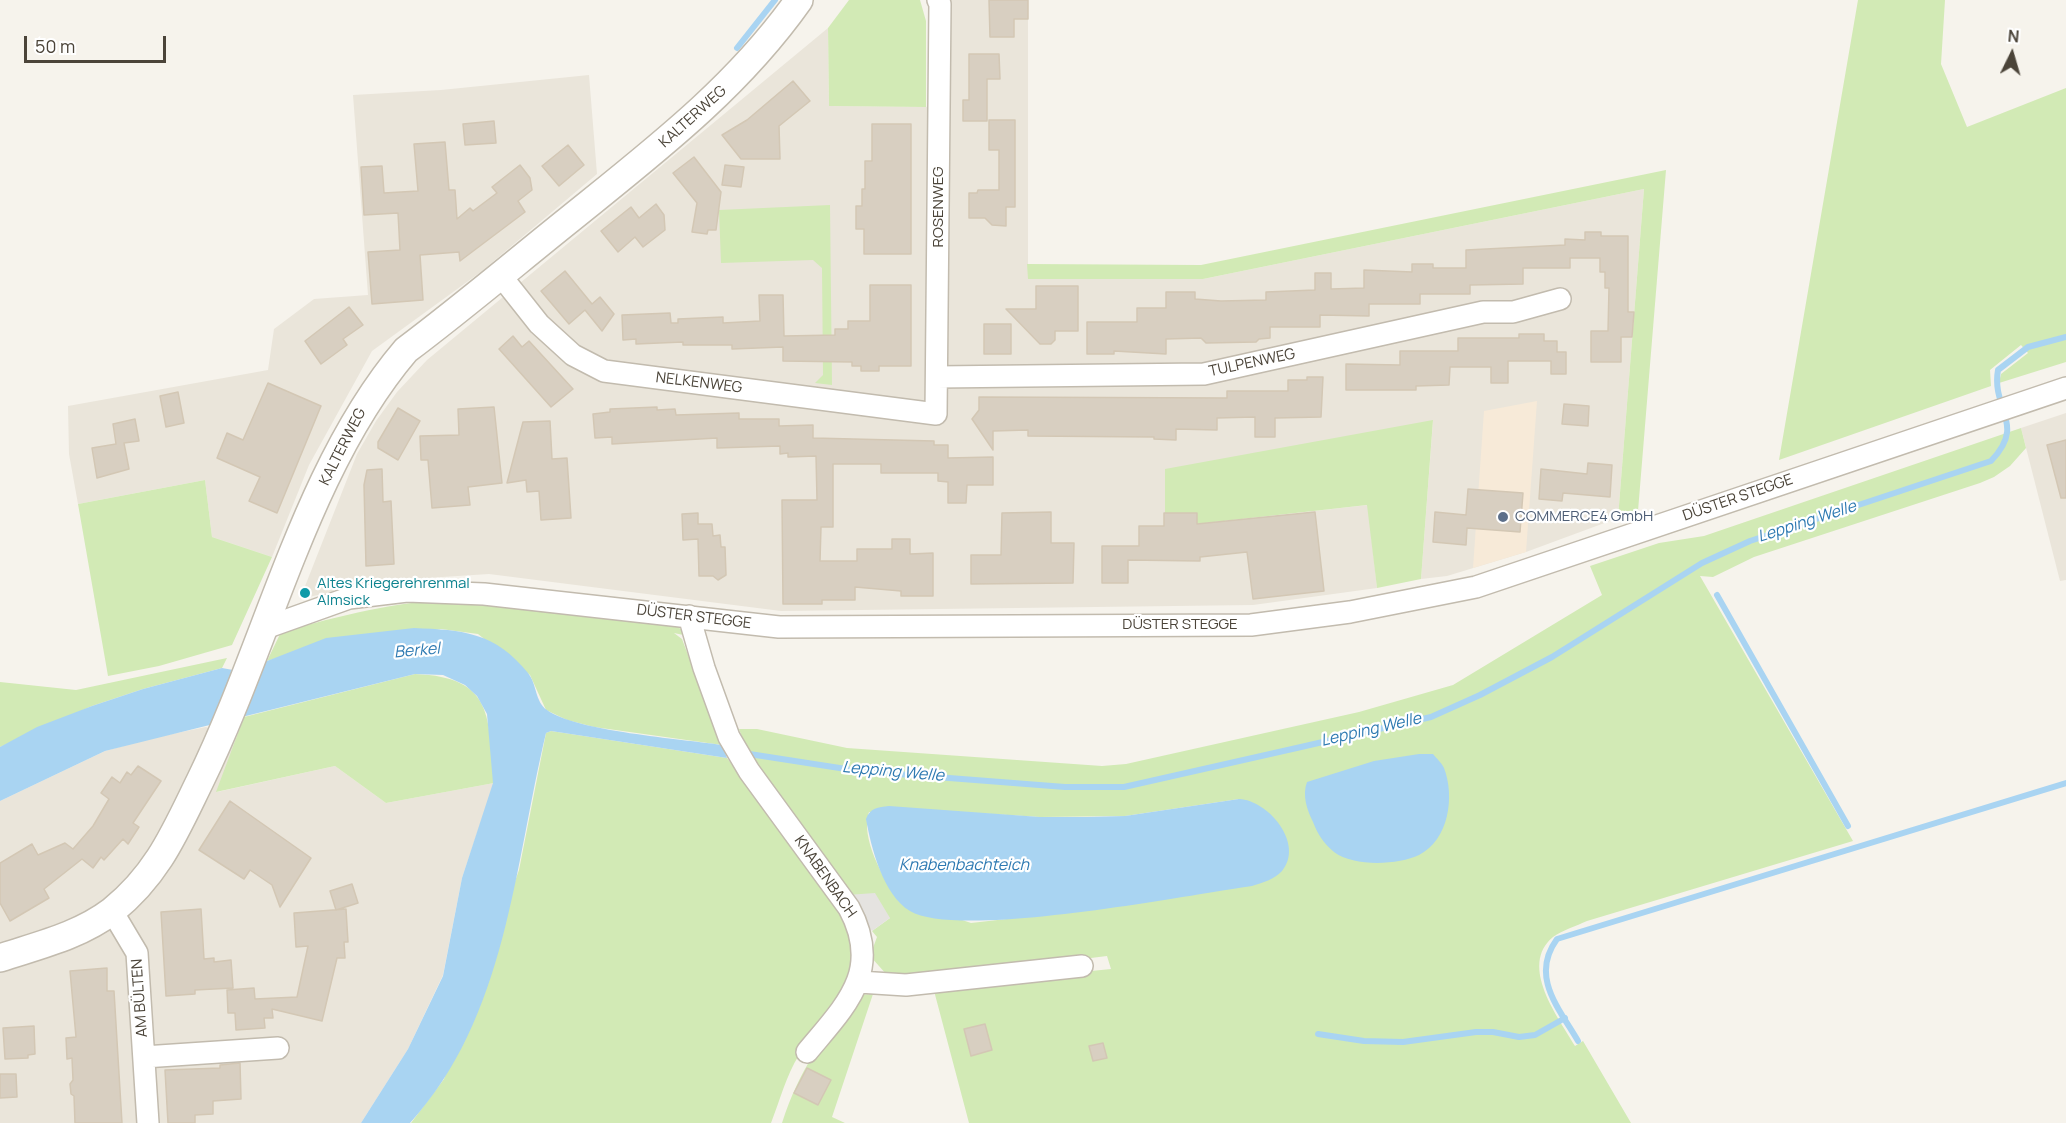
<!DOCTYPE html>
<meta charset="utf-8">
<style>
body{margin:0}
#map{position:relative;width:2066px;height:1123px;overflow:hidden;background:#f6f3ec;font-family:Manrope,sans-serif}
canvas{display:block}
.north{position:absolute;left:1982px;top:24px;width:60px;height:60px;-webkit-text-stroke:4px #fff;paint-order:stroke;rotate:5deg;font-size:16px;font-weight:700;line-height:24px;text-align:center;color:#4b4439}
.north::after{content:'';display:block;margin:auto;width:21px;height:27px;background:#4b4439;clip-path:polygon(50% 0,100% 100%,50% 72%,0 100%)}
.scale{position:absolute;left:24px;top:36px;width:142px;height:27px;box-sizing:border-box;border:3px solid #4b4439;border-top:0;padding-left:8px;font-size:18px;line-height:21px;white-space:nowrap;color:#4b4439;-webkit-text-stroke:4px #fff;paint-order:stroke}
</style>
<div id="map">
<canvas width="2066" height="1123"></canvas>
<div class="north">N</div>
<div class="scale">50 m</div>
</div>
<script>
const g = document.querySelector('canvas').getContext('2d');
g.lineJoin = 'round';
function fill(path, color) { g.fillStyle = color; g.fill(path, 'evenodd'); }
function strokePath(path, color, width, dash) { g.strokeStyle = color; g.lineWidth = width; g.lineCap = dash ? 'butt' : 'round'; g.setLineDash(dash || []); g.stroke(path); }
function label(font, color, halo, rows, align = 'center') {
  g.font = font + ' Manrope,sans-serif'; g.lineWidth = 4.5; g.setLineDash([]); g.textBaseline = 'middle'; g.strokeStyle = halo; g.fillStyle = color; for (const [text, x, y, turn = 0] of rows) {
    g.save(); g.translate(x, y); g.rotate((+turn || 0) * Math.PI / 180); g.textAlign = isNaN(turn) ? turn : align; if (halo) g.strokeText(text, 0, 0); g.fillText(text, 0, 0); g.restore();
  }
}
fill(new Path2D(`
 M949,0H1028V279H1203L1644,189L1618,518L1526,552L1447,576L1421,579L1433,421L1197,513L1198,524L1368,505L1377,588L1253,605L781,611L489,574L380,581L300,599L357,454L376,421L397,392L427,360L828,28L829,106L949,107Z
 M589,75L597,174L482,271L372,351L309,465L272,557L212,537L205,480L78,504L69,454L68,406L268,370L274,329L314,299L368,295L353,95L441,90Z
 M2066,413V580L2060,581L2021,428Z
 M206,727L238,739L217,792L335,766L386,803L494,783L462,878L443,975L408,1049L361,1123H0V801L105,751L152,738Z`), '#eae5da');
fill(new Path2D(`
 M1537,401L1526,552L1473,568L1484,411Z`), '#f7ead8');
fill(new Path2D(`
 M849,0H920L926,21V107L829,106L828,28Z
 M1858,0H1945L1941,64L1967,127L2066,88V362L1999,383L2001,374L2028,353L2021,345L1990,370L1991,386L1779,460Z
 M1666,170L1638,511L1618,518L1644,189L1203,279H1028L1027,264L1201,265Z
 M830,205L832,385L815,383L823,375L822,268L813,260L721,263L719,210Z
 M1433,420L1421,579L1377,588L1367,505L1197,524V513H1165V469Z
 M2021,428L2026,448L2010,466L1994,477L1980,483L1754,557L1713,577L1700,576L1853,841L1587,921C1576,926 1563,930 1553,937C1518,966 1559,1018 1575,1046L1583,1041L1631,1123H969L933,987L1111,969L1107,956L930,978L887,975L870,956L877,937L872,931L890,918L847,895L753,767L739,729H757L847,748L1102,766L1126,764L1359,712L1453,685L1602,595L1590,566L1659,543L1704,536ZM1239,799L1077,911L971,923L897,898C883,878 860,837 869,812L943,811L1040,817L1125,816Z
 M205,480L212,537L272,557L232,645L159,666L108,676L78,504Z
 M458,599L673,622L688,636L674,633L682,639L722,745L594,727L567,720L546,710L530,675L478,634L441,629L283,656L267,661L281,632C344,615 392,602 458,599Z
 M227,658L222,668L143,689L92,706L0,747V682L76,690Z
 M415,674C495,677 488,718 494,783L386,803L335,766L216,792L244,717Z
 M551,731L727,758L848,918C875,975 826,1011 799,1055C786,1076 780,1100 771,1123H411L444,1079L519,870L546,733Z
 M873,994L832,1117L845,1123H782C800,1068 822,1040 856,995Z`), '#d2eab5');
fill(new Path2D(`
 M875,893L890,918L872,931L847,895Z`), '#e5e3e0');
fill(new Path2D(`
 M414,628C463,630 495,632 528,673C537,684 535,702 547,710C575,731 682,739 722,745L727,758L551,731L546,733C514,866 507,1017 410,1123H361L408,1049L443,976L462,878L493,783L487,714L477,696L465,685L443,675L415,674L105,751L0,801V747L37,727L92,706L143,689L222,668L233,670L267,661L326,638Z
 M1419,754H1433C1436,758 1442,763 1444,768C1455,796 1449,840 1419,855C1398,865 1354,867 1334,852C1324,844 1317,833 1313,822C1307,810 1302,795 1307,782L1374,761Z
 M1239,799C1268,800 1305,844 1282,871C1275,879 1262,883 1252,886C1187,895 959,940 910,911C883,895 871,847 866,819C870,808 878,807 889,806L1040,817H1087L1125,816Z`), '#a9d4f2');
strokePath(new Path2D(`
 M737,48L775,0
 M1717,595L1848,826
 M743,753L859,771L1065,787H1124L1301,747L1431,717L1480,695L1552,657L1702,563L1750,541L1991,461C2027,424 1991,409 1998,370L2028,347L2066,337
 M1318,1034L1364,1041L1403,1042L1476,1032H1493L1519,1037L1535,1035L1565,1018
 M1578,1041C1558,1007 1530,976 1557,939L2066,783`), '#a9d4f2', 6);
const building = new Path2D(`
 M989,0H1028V19H1014V37H990Z
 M969,54H999L1000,79H987V121H963V100H969Z
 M793,81L810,101L779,126L780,159H741L722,135L747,120Z
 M989,120H1015V207H1006V226L992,225L985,218H969V193H977L978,190H999V150H989Z
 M494,121L496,143L465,145L463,124Z
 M872,124H911V254H864V229H856V206H862V189H865V161H872Z
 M445,142L449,190H455L457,219L470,208L473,211L497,193L492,187L520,165L530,178L532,190L518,201L525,212L460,261L459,252L420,255L423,300L372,304L368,252L400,250L398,213L364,215L361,167L382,166L384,193L418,191L414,144Z
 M568,145L584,165L559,186L542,166Z
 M694,157L721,192L716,230H708L707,234L692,232L697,203L673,173Z
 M725,165L744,167L741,187L722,185Z
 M656,204L664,215L665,230L643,247L635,237L618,252L601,231L631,207L639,218Z
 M1585,232H1601V236H1628V312H1634L1632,337H1621V362H1591V331H1608L1609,288H1605V272H1600V258H1570V268H1523V284L1470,285V294H1420V304H1369V316L1320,315V327H1270V338L1259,339L1256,342L1206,343L1201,338L1166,339V354L1114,351V354H1087V322H1137V308H1166V292H1195V299L1221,301L1266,300V292L1315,290V273H1331V289L1364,288V270L1412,272V264H1433V268H1466V250L1565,245V239L1585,240Z
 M565,271L592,304L600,297L614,314L602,331L585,310L569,324L541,291Z
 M870,285H911V366H879V371H861V366H852V362L783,361V347L732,349V345H683V342L636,344V339L623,340L622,315L670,313L671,323H678V319L723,317V323L760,321L759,295H783L784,336L835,335V329H848V321H870Z
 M1036,286H1078V331H1055V340L1051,344H1040L1006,309H1036Z
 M349,307L363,325L343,339L347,345L321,364L305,341Z
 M984,324H1011V354H984Z
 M1519,334H1544V341H1557V352H1566V374H1551V361H1508V383H1491V367H1450L1449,385L1416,386V390H1346V364L1400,365V351H1458V338H1519Z
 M513,336L522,347L529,341L573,389L551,407L499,349Z
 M1307,377H1323L1321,417L1275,418V437H1255V417L1217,418V430L1176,429V440L1154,439V437L1028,436V430L993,431V450L972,419L979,410V397L1227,398V391H1288V380H1307Z
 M268,383L321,406L277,513L249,501L260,477L217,458L227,433L243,440Z
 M178,392L184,423L166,427L160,396Z
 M1564,404L1589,406L1588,426L1562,424Z
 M494,407L502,483L468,487L470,505L432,508L428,460H421L420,436L459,435L458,409Z
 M657,407V410L675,409L676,415L739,413V419H779V426L813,425V438L934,441V445H948V458L993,457V485H967L966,503H948V482L938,481V473H881V464H833V527H821L820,561H857V549H892V539H910V554L933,553V596H901V591L855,587V600H822V604H783L782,500H817L816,456L788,457V453L780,454V446L717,448V438L612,444V437L595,438L593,414L610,412V409Z
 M398,408L420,421L398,460L378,448V442Z
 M135,419L139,441L124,443L129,469L97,478L92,448L116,444L113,424Z
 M550,421L552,459L567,458L571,518L541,520L539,491L527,492L526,480L507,483L523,422Z
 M2066,440V498H2061L2047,445Z
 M1588,463L1612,465L1610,497L1563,493L1562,501L1539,499L1541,469L1587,474Z
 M382,469L383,502L391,501L394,564L366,566L364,485L367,470Z
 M1468,489L1523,493L1520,532L1467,528L1466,545L1433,542L1435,512L1466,515Z
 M1051,512V543H1074L1073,583L971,584V555H1001L1002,513Z
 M1315,512L1324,591L1253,599L1247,552L1200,557V561L1128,560V583H1102V546H1139V526H1164V513H1197V524Z
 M698,513V524H712L713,536L720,535L721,547H725L726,575L718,580L713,576H699L698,539L683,540L682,514Z
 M138,766L161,781L133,823L139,827L128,844L123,839L104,860L101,857L93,868L82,859L44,889L49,898L10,921L0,903V863L32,844L38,855L65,843L73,849L93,826L109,799L101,793L112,777L120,783L127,772L131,775Z
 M230,801L311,858L280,907L272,885L250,870L244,879L199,850Z
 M352,884L358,903L336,910L330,891Z
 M201,909L204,959L214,958V962L231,960L233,988L195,990V994L166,996L161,912Z
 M346,909L348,942H344L345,958H337L322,1021L272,1009L273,1018H264L265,1028L236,1030L235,1013H228L227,990L254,988L255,999L297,997L308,946L296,947L294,913Z
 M107,968V991H114L122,1123H75L74,1096L71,1094L70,1084L73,1080L72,1058L67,1059L66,1038L76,1037L70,971Z
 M985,1024L992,1050L971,1056L964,1029Z
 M34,1026L35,1054L28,1055V1058L5,1059L3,1028Z
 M1103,1043L1107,1058L1093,1061L1089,1046Z
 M240,1063L241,1099L213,1101V1114L195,1115V1123H168L165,1070L220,1068V1065Z
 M807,1068L831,1080L818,1105L794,1093Z
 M0,1074H16L17,1097L0,1098Z`);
fill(building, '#d8cfc1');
strokePath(building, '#d3c7b4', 1.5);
const minor = new Path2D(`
 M501,276L539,324L573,355L604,371L936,414L940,4L938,0
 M937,377L1204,374L1483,312H1513L1560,299
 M689,616L704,668L729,737L749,771L849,908C883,971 846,1005 807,1052
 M265,628L349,598L407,591L484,594L779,627L1251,625L1350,612L1476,587L2066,388
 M112,911L137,953L148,1123
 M859,982L906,985L1082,966
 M144,1057L278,1048`);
const tertiary = new Path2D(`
 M0,958C39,945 79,936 112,911C158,874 175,832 200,781C268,643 306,467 406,350C462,308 515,263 570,219C653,152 737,88 799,0`);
strokePath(minor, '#c2bbae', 24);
strokePath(tertiary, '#c2bbae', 30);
strokePath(minor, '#fff', 21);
strokePath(tertiary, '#fff', 27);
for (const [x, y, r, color] of [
 [1503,517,6,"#5c6f8a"],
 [305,593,6,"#0f9aa8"]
]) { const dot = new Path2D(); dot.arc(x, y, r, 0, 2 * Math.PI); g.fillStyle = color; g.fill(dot); strokePath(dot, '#fff', 2); }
label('15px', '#4b4439', '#fff', [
 ["KALTERWEG",693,117,-42],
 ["ROSENWEG",939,207,-90],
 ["TULPENWEG",1252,363,-12],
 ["NELKENWEG",699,383,7],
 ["KALTERWEG",343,447,-63],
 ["DÜSTER STEGGE",1738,498,-19],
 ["DÜSTER STEGGE",694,617,7],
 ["DÜSTER STEGGE",1180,625],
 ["KNABENBACH",825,877,55],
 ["AM BÜLTEN",140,998,-94]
]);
label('15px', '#4e5e75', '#fff', [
 ["COMMERCE4 GmbH",1515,517]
], 'left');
label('15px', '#0d838f', '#fff', [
 ["Altes Kriegerehrenmal",317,584],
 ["Almsick",317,601]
], 'left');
label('italic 16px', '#2e7ab2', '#fff', [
 ["Lepping Welle",1807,522,-18],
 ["Berkel",417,651,-5],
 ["Lepping Welle",1371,730,-13],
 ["Lepping Welle",893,772,5],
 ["Knabenbachteich",964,866]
]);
</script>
